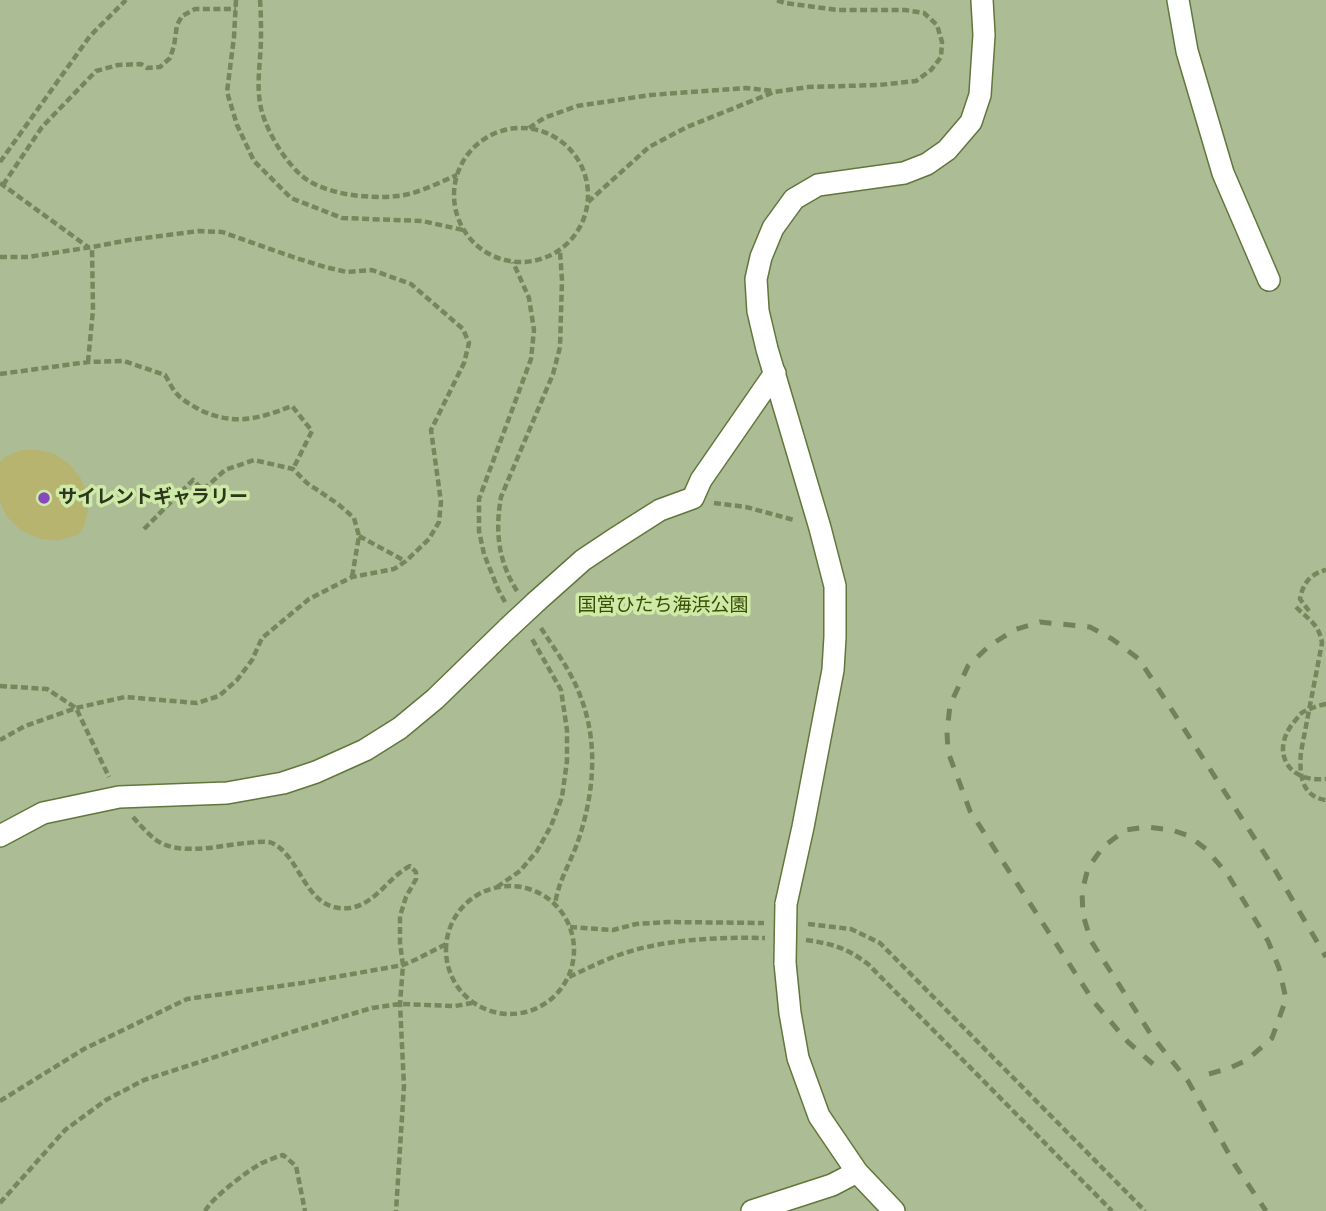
<!DOCTYPE html>
<meta charset="utf-8">
<style>
body{margin:0}
canvas{display:block;background:#cfe9a8}
</style>
<canvas width="1326" height="1211"></canvas>
<script>
const g = document.querySelector('canvas').getContext('2d');
g.lineJoin = 'round';
function fill(path, color) { g.fillStyle = color; g.fill(path, 'evenodd'); }
function strokePath(path, color, width, dash) { g.strokeStyle = color; g.lineWidth = width; g.lineCap = dash ? 'butt' : 'round'; g.setLineDash(dash || []); g.stroke(path); }
function label(font, color, halo, rows, align = 'center') {
  g.font = font + ' "Nunito Sans","Noto Sans JP",sans-serif'; g.lineWidth = 7; g.setLineDash([]); g.textBaseline = 'middle'; g.strokeStyle = halo; g.fillStyle = color; for (const [text, x, y, turn = 0] of rows) {
    g.save(); g.translate(x, y); g.rotate((+turn || 0) * Math.PI / 180); g.textAlign = isNaN(turn) ? turn : align; if (halo) g.strokeText(text, 0, 0); g.fillText(text, 0, 0); g.restore();
  }
}
fill(new Path2D(`
 M0,0H1326V1211H0Z`), '#acbc94');
fill(new Path2D(`
 M21,450H38L55,454L69,464L80,477L87,493L88,510L84,527L78,535L59,540L40,539L22,531L7,517L0,502V462L5,457Z`), '#b7b470');
const pedestrian = new Path2D(`
 M1178,0L1187,51L1223,173L1269,280
 M537,601L583,560L616,538L660,510L693,498L701,480L775,373
 M0,836L43,813L119,797L227,793L283,783L316,772L365,750L400,728L435,699L508,628
 M786,904L803,827L833,670L835,637V586L820,528L767,349L758,311L756,279L761,257L773,228L794,199L818,185L904,173L927,164L947,150L971,122L980,95L984,35L982,0
 M785,963L790,1013L798,1058L819,1116L857,1172L894,1211
 M752,1211L832,1185L857,1172`);
strokePath(pedestrian, '#61773b', 24);
strokePath(new Path2D(`
 M236,0L234,37L227,92L237,125L254,161L291,198L342,218L422,221L463,230
 M260,0C261,12 261,25 261,37C261,61 255,88 262,112C268,134 289,169 309,181C332,195 370,199 397,196C418,194 438,183 457,175
 M529,128L544,118L577,106L651,95L746,88L773,91
 M454 195a67 67 0 1 1 134 0a67 67 0 1 1-134 0Z
 M0,162L90,36L126,0
 M0,183L88,247
 M3,185L42,127L96,71L118,65L141,64L147,68L160,67L170,58L174,46L177,25L182,16L195,9H236
 M588,202L649,147L687,127L774,92L808,87L879,85L916,81L931,70L941,57L942,42L937,25L924,13L905,10H838L785,3L776,0
 M0,257H28L92,247L129,240L199,231L222,232L293,257L325,267L347,272L372,270L411,284L463,329L469,343L464,363L431,430L441,502L439,522L429,539L406,561L394,569L352,577L309,599L262,638L252,660L237,680L219,696L197,703L125,697L76,708L25,726L0,740
 M88,362L93,310L92,247
 M0,374L88,362L124,361L165,375C169,381 172,389 177,394C182,400 193,406 200,410C235,426 258,419 292,406L312,431L293,469
 M714,503L746,507L794,520
 M144,529L193,480L203,490L225,470L254,460L293,469L307,483L338,504L354,518L359,536L352,577
 M359,536L405,561
 M517,591C498,561 495,531 501,497L553,374L560,347L562,280L560,251
 M505,602L498,589L484,554L479,531V499L531,359L534,330L529,298L513,262
 M1296,607C1309,620 1319,624 1322,643L1301,752C1299,773 1301,797 1326,800
 M1309,611L1300,599C1303,583 1310,574 1326,570
 M541,628C555,650 572,672 581,698C598,742 594,791 580,835C573,859 558,880 555,905
 M0,686L47,689L76,708L109,777
 M1326,704C1317,706 1307,709 1300,714C1300,715 1294,722 1293,723C1270,753 1289,783 1326,779
 M133,817C140,825 148,834 156,840C178,856 219,846 245,843C253,843 264,840 272,843C300,856 304,904 339,908C372,912 386,878 410,866L416,872V879L406,897L400,916V943L403,965L400,1004L404,1086L396,1211
 M446 950a64 64 0 1 1 128 0a64 64 0 1 1-128 0Z
 M497,887L520,871L537,851L551,826L562,797L567,761V730L561,690L531,637
 M808,924L851,929L880,943L1145,1211
 M570,927L613,930L636,924L668,922L764,923
 M806,940C833,944 845,947 868,964L1112,1211
 M569,977C586,969 602,961 619,955C663,939 719,937 765,938
 M0,1101L84,1049L187,999L302,983L403,965L417,959L446,944
 M0,1203L65,1130L106,1100L144,1080L298,1030L372,1008L400,1004L455,1006L472,1003
 M205,1211C213,1197 247,1171 262,1163C269,1160 276,1157 283,1155L296,1166L305,1211`), '#76875b', 4.5, [7, 3.5]);
strokePath(pedestrian, '#fff', 21);
strokePath(new Path2D(`
 M1153,1064L1128,1042L1094,1002L970,811L948,752L947,732L950,705L968,666L989,646L1014,630L1040,622L1090,627L1112,639L1139,659L1275,870L1326,957
 M1209,1074L1230,1068L1247,1060L1272,1038L1286,999L1279,968L1268,941L1228,875L1206,849L1189,836L1172,830L1146,827L1125,830L1103,847L1088,868L1082,892L1083,915L1091,941L1152,1036L1188,1081L1235,1165L1266,1211`), '#738359', 5, [12, 12]);
const pedestrianBridge = new Path2D(`
 M508,628L537,601
 M785,963L786,904`);
strokePath(pedestrianBridge, '#61773b', 24, []);
strokePath(pedestrianBridge, '#fff', 21);
for (const [x, y, r, color] of [
 [44,498,7,"#8748be"]
]) { const dot = new Path2D(); dot.arc(x, y, r, 0, 2 * Math.PI); g.fillStyle = color; g.fill(dot); strokePath(dot, '#cfe9a8', 2.5); }
label('bold 19px', '#2c361c', '#cfe9a8', [
 ["サイレントギャラリー",58,498]
], 'left');
label('19px', '#384e00', '#cfe9a8', [
 ["国営ひたち海浜公園",663,606]
]);
</script>
